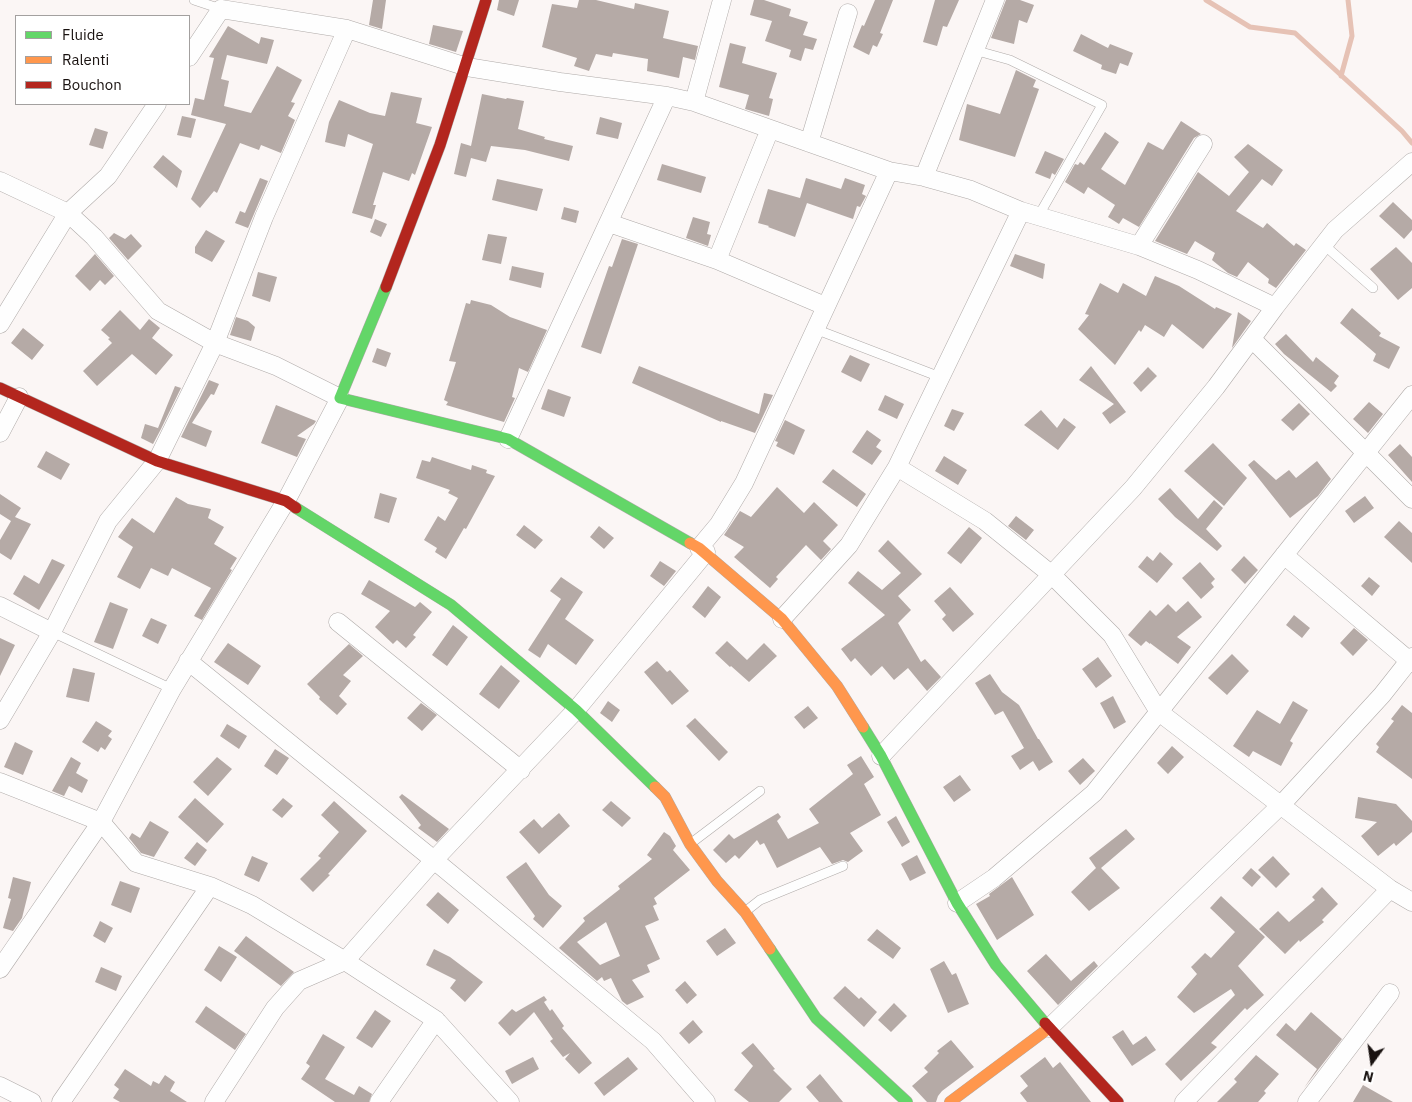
<!DOCTYPE html>
<style>
body{margin:0}
#map{position:relative;width:1412px;height:1102px;overflow:hidden;background:#fbf6f5;font-family:"IBM Plex Sans",sans-serif}
canvas{display:block}
.legend{position:absolute;left:15px;top:15px;width:175px;height:90px;box-sizing:border-box;background:#fff;border:1px solid #a3a09f;margin:0;padding:6px 9px;list-style:none;font-size:15px;color:#191210}
.legend li{display:flex;align-items:center;gap:10px;height:25px}
.legend b{width:25px;border:1px solid #a3a09f}
.north{position:absolute;left:1347px;top:1037px;width:50px;height:50px;-webkit-text-stroke:4px #fff;paint-order:stroke;rotate:194deg;font-size:14px;font-weight:700;line-height:20px;text-align:center;color:#191210}
.north::after{content:'';display:block;margin:auto;width:18px;height:22px;background:#191210;clip-path:polygon(50% 0,100% 100%,50% 72%,0 100%)}
</style>
<div id="map">
<canvas width="1412" height="1102"></canvas>
<ul class="legend">
<li><b style="height:6px;background:#63d668"></b>Fluide</li>
<li><b style="height:6px;background:#ff974d"></b>Ralenti</li>
<li><b style="height:6px;background:#b3261e"></b>Bouchon</li>
</ul>
<div class="north">N</div>
</div>
<script>
const g = document.querySelector('canvas').getContext('2d');
g.lineJoin = 'round';
function strokePath(path, color, width, dash) { g.strokeStyle = color; g.lineWidth = width; g.lineCap = dash ? 'butt' : 'round'; g.setLineDash(dash || []); g.stroke(path); }
function fill(path, color) { g.fillStyle = color; g.fill(path, 'evenodd'); }
strokePath(new Path2D(`
 M1206,0L1250,27L1295,33L1402,131L1412,143
 M1341,76L1352,36L1348,0`), '#e6c2b5', 5);
fill(new Path2D(`
 M373,0H386L382,29L369,25Z
 M499,0H519L514,16L497,10Z
 M579,0H596L634,9L635,3L669,11L663,38L698,46L695,60L683,57L679,78L647,71L648,59L613,53L612,57L596,54L589,71L574,66L577,58L542,47L552,4L577,8Z
 M754,0H764L791,9L789,16L808,22L803,35L817,39L813,50L805,48L801,61L789,57L791,50L765,41L772,21L750,15Z
 M875,0H893L880,33L883,34L877,47L873,45L869,55L853,47L862,25L864,26Z
 M935,0H959L947,27L943,26L937,46L923,42Z
 M1006,0H1020L1034,5L1027,23L1019,20L1014,44L991,38Z
 M433,25L463,31L456,52L429,44Z
 M228,26L259,44L261,37L274,40L267,64L227,55L221,79L229,81L224,106L251,113L277,66L302,80L291,102L295,103L288,116L295,120L281,153L261,145L259,150L240,143L217,193L214,191L200,208L191,199L226,124L191,115L195,98L204,100L214,58L209,57Z
 M1081,34L1108,48L1110,44L1133,53L1128,66L1120,63L1116,74L1101,69L1102,65L1073,51Z
 M730,43L746,47L742,63L777,73L769,98L773,99L769,116L745,109L749,95L719,87Z
 M1016,70L1036,80L1033,87L1039,89L1015,157L959,140L967,104L1000,114Z
 M391,92L422,98L416,123L432,127L415,175L412,173L409,181L383,172L373,205H376L372,219L352,213L373,144L348,134L345,147L325,142L329,122L339,100L370,113L385,116Z
 M482,94L506,99L507,98L524,101L518,129L545,137L544,139L573,146L569,161L525,150L491,146L486,162L471,158L466,177L454,174L461,143L471,146Z
 M182,116L196,119L191,138L177,135Z
 M600,117L622,123L618,139L596,134Z
 M1181,121L1201,134L1194,138L1139,227L1123,218L1119,224L1108,217L1115,205L1088,187L1084,194L1065,182L1075,164L1078,165L1080,162L1084,165L1105,132L1119,142L1101,169L1125,185L1148,142L1163,150Z
 M95,128L108,132L103,149L89,145Z
 M1248,144L1283,170L1272,186L1262,179L1236,211L1263,228L1267,223L1294,246L1296,243L1306,250L1276,288L1268,283L1269,279L1248,262L1237,277L1228,273L1212,260L1215,253L1195,241L1187,254L1155,241L1198,172L1229,196L1249,172L1234,157Z
 M1045,151L1064,159L1055,175L1052,173L1050,179L1035,173Z
 M163,155L182,171L177,188L153,167Z
 M662,164L706,177L701,193L657,180Z
 M260,178L268,181L248,228L235,223L240,211L245,213Z
 M806,178L841,189L845,178L865,185L862,194L866,196L860,207L857,206L853,219L807,203L795,237L768,227L769,226L758,223L768,189L800,198Z
 M497,179L543,189L537,211L492,200Z
 M1393,202L1412,220V230L1404,239L1379,216Z
 M564,207L579,211L576,223L561,219Z
 M693,217L710,222L707,234L711,235L708,246L686,238Z
 M375,219L387,224L381,237L370,232Z
 M206,230L225,241L212,262L195,253V247Z
 M114,233L125,239L131,234L142,246L128,260L109,238Z
 M488,234L507,237L501,264L482,260Z
 M622,239L638,244L601,354L581,347L609,266L612,267Z
 M1396,247L1412,263V288L1398,300L1370,269Z
 M95,254L114,276L105,285L100,280L90,291L75,276Z
 M1015,254L1045,264L1043,279L1010,266Z
 M512,266L544,273L541,288L509,280Z
 M258,272L277,277L270,302L252,296Z
 M1155,276L1179,286L1215,309L1216,307L1232,314L1203,349L1172,324L1164,337L1145,325L1141,332L1139,330L1115,365L1078,329L1089,315L1085,314L1100,283L1118,293L1123,283L1146,296Z
 M471,300L491,305L510,317L547,330L528,372L519,368L512,397L515,398L504,422L446,405L448,402L444,400L456,362L449,361L466,303L470,304Z
 M1352,308L1381,333L1379,336L1400,347L1389,369L1373,361L1376,354L1340,323Z
 M120,310L140,330L149,319L160,328L152,338L173,355L156,375L132,354L97,386L83,371L112,343L108,339L110,338L101,330Z
 M1238,312L1251,321L1232,348Z
 M236,317L248,321L255,327L251,341L230,335Z
 M23,328L44,345L32,360L11,343Z
 M1286,334L1313,362L1316,357L1339,376L1334,383L1337,386L1331,392L1284,354L1275,344Z
 M377,348L391,353L386,367L372,362Z
 M850,355L870,364L861,382L841,372Z
 M639,366L759,414L764,393L773,395L755,433L721,421V422L632,383Z
 M1091,366L1126,412L1110,424L1102,413L1114,404L1079,380Z
 M1148,367L1157,376L1141,392L1133,383Z
 M209,380L219,384L214,395L211,394L192,423L212,431L206,447L181,437Z
 M175,386L181,388L161,429L158,428Z
 M548,389L571,397L564,417L541,409Z
 M885,395L904,404L897,419L878,410Z
 M1369,402L1383,414L1368,433L1353,419Z
 M1299,403L1310,414L1293,431L1281,420Z
 M276,405L316,421L314,424L297,436L306,439L297,457L261,443Z
 M952,409L964,413L954,431L944,426Z
 M1041,410L1057,428L1064,418L1076,427L1058,450L1024,425Z
 M785,420L805,430L794,455L776,446L778,442L775,441Z
 M145,424L161,429L153,444L141,438Z
 M867,430L881,440L876,447L882,451L872,465L852,452Z
 M1213,443L1247,478L1224,506L1184,471Z
 M1400,444L1412,457V482L1388,455Z
 M46,451L70,464L61,480L37,467Z
 M944,456L967,470L958,485L935,471Z
 M432,457L471,470L472,465L487,470L486,473L495,476L466,529L464,528L446,559L435,552L437,548L424,540L438,516L445,521L458,498L448,493L450,490L416,478L422,460L430,462Z
 M1254,460L1276,480L1289,470L1296,478L1317,461L1331,479L1318,496L1290,518L1248,465Z
 M833,469L866,494L857,507L822,482Z
 M777,487L804,513L814,502L838,525L823,541L831,549L821,560L806,545L776,577L778,579L770,588L734,557L744,547L724,535L740,511L751,517Z
 M1170,488L1198,519L1214,500L1223,508L1206,529L1222,546L1217,551L1175,517L1158,499Z
 M380,493L397,498L389,523L374,518Z
 M0,494L21,508L15,517L31,524L11,560L0,553V540L11,521L0,514Z
 M1365,496L1374,508L1354,523L1345,511Z
 M176,497L188,504L211,509L208,518L224,527L214,544L237,558L230,569L232,570L202,620L194,616L211,588L172,568L168,576L151,568L140,589L117,577L133,547L118,537L132,518L154,533Z
 M1016,516L1034,530L1026,540L1008,526Z
 M1399,521L1412,533V563L1384,537Z
 M524,525L543,540L535,549L516,535Z
 M599,526L614,538L604,549L590,537Z
 M969,527L982,538L961,564L947,553Z
 M888,540L922,574L898,596L911,610L898,623L921,662L925,659L941,677L927,691L908,668L894,680L882,666L871,676L855,658L851,662L841,649L885,615L848,583L858,571L882,590L901,573L878,551Z
 M1160,552L1173,564L1157,583L1138,567L1147,556L1153,561Z
 M1244,556L1258,570L1245,584L1231,570Z
 M52,559L65,565L39,610L13,594L24,575L39,584Z
 M660,561L676,571L664,586L650,576Z
 M1200,562L1215,579L1211,583L1214,587L1201,599L1182,578Z
 M561,577L583,592L565,619L594,640L576,665L548,644L540,658L528,650L561,599L550,591Z
 M1369,577L1380,586L1372,596L1361,586Z
 M369,580L415,607L420,602L432,612L413,635L416,637L406,648L397,640L393,644L375,627L390,611L361,594Z
 M708,586L721,597L705,618L692,607Z
 M950,587L974,614L953,632L942,619L946,615L934,601Z
 M1188,601L1202,617L1177,637L1191,647L1178,664L1150,643V644L1146,641L1141,646L1128,635L1150,610L1156,616L1168,604L1176,612Z
 M110,602L128,609L113,649L94,642Z
 M1294,615L1310,628L1302,638L1286,625Z
 M151,618L167,625L158,644L142,636Z
 M453,625L468,637L447,666L432,655Z
 M1354,628L1368,640L1353,656L1340,643Z
 M0,638L15,645L0,676Z
 M727,641L747,660L764,643L777,656L749,682L731,666L730,667L715,653Z
 M228,643L261,666L248,685L214,662Z
 M349,644L363,656L343,675L351,681L339,696L347,704L337,715L319,699L320,697L307,684Z
 M1232,654L1249,671L1227,695L1208,678Z
 M1098,657L1112,676L1096,688L1082,669Z
 M657,661L667,672L670,670L689,691L672,705L644,672Z
 M501,665L520,681L499,709L479,694Z
 M73,668L95,673L89,702L66,697Z
 M990,674L1002,692L1019,705L1038,739H1039L1053,762L1039,771L1033,761L1020,770L1011,756L1024,748L1003,711L995,715L975,683Z
 M1113,696L1126,722L1114,729L1100,703Z
 M608,701L620,710L612,722L600,713Z
 M1293,701L1308,710L1290,741L1293,743L1281,766L1253,751L1249,757L1233,746L1257,710L1280,724Z
 M421,703L437,715L422,731L407,718Z
 M1402,705L1412,713V779L1376,752L1379,747L1376,744L1394,721L1391,719Z
 M808,706L818,718L804,729L794,717Z
 M695,718L728,752L719,761L686,726Z
 M96,721L112,731L108,736L112,739L105,750L101,747L98,752L82,742Z
 M227,724L247,736L239,749L220,736Z
 M15,742L33,751L23,775L4,767Z
 M1172,746L1184,757L1168,774L1157,763Z
 M275,749L289,758L277,775L264,766Z
 M861,756L874,777L864,784L881,815L850,833L863,851L848,862L843,860L832,864L820,847L777,868L764,843L760,845L757,840L739,859L735,855L726,863L713,850L729,834L734,839L778,813L781,817L777,821L788,839L819,823L809,809L853,774L847,765Z
 M71,757L81,763L76,773L88,780L82,793L69,786L64,796L52,791Z
 M217,757L232,769L208,796L193,782Z
 M1083,758L1095,771L1080,785L1068,771Z
 M960,775L971,790L954,802L943,787Z
 M402,794L449,829L437,842L418,828L421,825L399,797Z
 M1358,797L1396,804L1412,821V832L1396,846L1394,843L1378,856L1361,836L1377,822L1355,818Z
 M195,798L224,824L207,843L178,817Z
 M283,798L293,806L282,818L272,810Z
 M334,801L367,831L328,874L330,875L313,892L300,879L321,858L318,856L339,832L321,815Z
 M611,801L631,818L622,827L602,810Z
 M559,813L570,826L539,854L519,832L534,819L542,828Z
 M896,816L910,842L902,847L887,822Z
 M150,821L169,832L154,857L141,853L129,838L132,833L140,838Z
 M1126,829L1135,839L1101,868L1120,888L1089,911L1071,892L1096,868L1089,858Z
 M664,832L670,836L676,846L673,850L690,870L654,898L657,904L653,906L659,920L645,926L660,959L647,965L650,972L632,980L644,997L627,1005L622,1001L611,978L604,981L602,977L597,981L559,948L585,921L583,918L620,889L618,886L652,859L647,855ZM606,922L620,956L600,965L577,942Z
 M197,842L207,850L195,866L184,858Z
 M917,855L926,873L910,881L901,864Z
 M252,856L268,863L259,882L244,875Z
 M1273,856L1290,874L1276,888L1258,870Z
 M526,862L549,895L562,906L543,928L533,919L535,916L506,877Z
 M1251,868L1261,877L1252,887L1242,878Z
 M13,877L31,882L22,918L13,931L3,928L11,899L8,898Z
 M1012,877L1034,915L997,940L976,904L990,896L989,894Z
 M120,881L140,888L131,913L111,905Z
 M1322,887L1338,904L1322,920L1324,922L1300,942L1299,940L1285,954L1259,929L1278,911L1289,922L1315,900L1312,897Z
 M438,892L459,910L448,924L426,905Z
 M1221,896L1265,937L1238,966L1264,995L1247,1010L1245,1008L1211,1043L1217,1047L1181,1081L1165,1064L1235,995L1231,989L1194,1013L1177,997L1197,974L1191,967L1205,953L1211,958L1235,932L1210,908Z
 M100,921L113,928L105,943L93,936Z
 M725,928L736,943L717,956L706,941Z
 M877,929L901,948L893,959L867,940Z
 M246,936L294,972L281,986L234,951Z
 M219,946L237,957L221,982L204,970Z
 M434,949L450,957L483,982L465,1002L450,988L456,980L426,965Z
 M1046,954L1071,981L1094,961L1098,966L1058,1005L1027,971Z
 M944,961L952,975L956,973L969,1004L948,1013L930,969Z
 M101,967L122,976L116,991L95,982Z
 M685,981L697,995L687,1004L675,990Z
 M845,986L859,999L861,997L877,1012L864,1027L833,998Z
 M544,996L547,1000L544,1002L550,1011L552,1009L564,1026L562,1028L592,1063L579,1074L565,1059L570,1053L563,1057L550,1041L553,1039L534,1012L510,1036L498,1023L512,1009L516,1012Z
 M894,1003L907,1016L891,1032L878,1020Z
 M206,1006L246,1034L235,1050L195,1022Z
 M375,1010L391,1021L372,1048L356,1038Z
 M1311,1012L1342,1039L1304,1088L1317,1069L1276,1035L1286,1023L1295,1031Z
 M693,1020L703,1032L689,1044L679,1033Z
 M1123,1030L1133,1045L1146,1036L1156,1050L1132,1066L1112,1037Z
 M323,1034L345,1047L325,1079L354,1095L359,1086L372,1094L369,1102H335L301,1079L310,1066L306,1063Z
 M951,1040L974,1067L942,1091L938,1096L936,1102H927L912,1086L928,1072L924,1068L939,1053L937,1051Z
 M753,1043L775,1069L773,1070L792,1089L779,1102H749L734,1090L753,1066L741,1053Z
 M1256,1055L1279,1074L1264,1091L1266,1093L1258,1102H1217L1237,1082L1234,1079Z
 M533,1057L539,1069L512,1084L505,1071Z
 M628,1057L638,1069L604,1096L594,1083Z
 M1045,1057L1053,1068L1060,1062L1091,1102H1027L1020,1093L1028,1086L1020,1076Z
 M125,1069L151,1086L153,1081L159,1084L165,1075L175,1082L170,1091L187,1102H120L113,1098L119,1089L114,1085Z
 M820,1074L843,1102H819L806,1087Z
 M1363,1085L1393,1102H1353Z`), '#b5aaa6');
const lane = new Path2D(`
 M194,0L221,9
 M974,50L1010,60L1102,105L1039,215
 M1323,244L1373,288
 M815,329L940,377
 M52,632L172,689
 M690,844L760,791
 M746,911L760,900L843,866`);
const street = new Path2D(`
 M189,57L221,9L347,29L467,67L560,82L667,96L694,102L889,171L924,177L971,190L1021,211L1139,246L1198,270L1275,307
 M694,102L722,0
 M809,143L848,13
 M924,177L995,0
 M0,181L68,213L94,237L158,311L215,343L276,366L340,398L286,501L172,689L101,822L0,969
 M609,223L717,260L825,306
 M1139,246L1203,144
 M717,260L770,129
 M0,324L68,213L108,176L157,104
 M1252,339L1412,499
 M0,433L19,397
 M508,439L667,96
 M897,467L985,521L1052,575L1112,635L1159,712L1390,889L1412,902
 M699,548L719,524L744,483L889,171
 M1284,555L1412,663
 M0,606L52,632
 M782,619L849,545L897,467L1021,211
 M338,622L521,770
 M188,661L434,860L653,1041L706,1102
 M0,720L52,632L108,521L157,461L215,343L264,217L347,29
 M881,756L1133,488L1216,387L1275,307L1335,230L1412,162
 M0,782L101,822L136,863L210,886L252,905L345,961L436,1020L510,1102
 M957,903L994,878L1094,793L1412,395
 M1049,1028L1281,805L1382,695L1412,657
 M0,1086L32,1102
 M61,1102L210,886
 M214,1102L275,1008L299,981L345,961L434,860L576,710L706,552
 M379,1102L436,1020
 M1184,1102L1390,889
 M1307,1102L1390,993`);
const fast = new Path2D(`
 M386,287L340,398L508,439L690,543
 M296,508L451,605L576,710L655,787
 M863,727L881,756L957,903L996,965L1045,1023
 M770,949L816,1018L907,1102`);
const slow = new Path2D(`
 M690,543L699,548L782,619L837,686L863,727
 M655,787L665,797L690,844L717,881L745,912L770,949
 M950,1102L1049,1028`);
const jam = new Path2D(`
 M386,287L440,145L486,0
 M0,388L157,461L286,501L296,508
 M1045,1023L1118,1102`);
strokePath(lane, '#afaaa8', 10);
strokePath(street, '#afaaa8', 19);
strokePath(fast, '#afaaa8', 12);
strokePath(slow, '#afaaa8', 12);
strokePath(jam, '#afaaa8', 12);
strokePath(lane, '#fefefe', 9);
strokePath(street, '#fefefe', 18);
strokePath(fast, '#63d668', 11);
strokePath(slow, '#ff974d', 11);
strokePath(jam, '#b3261e', 11);
</script>
